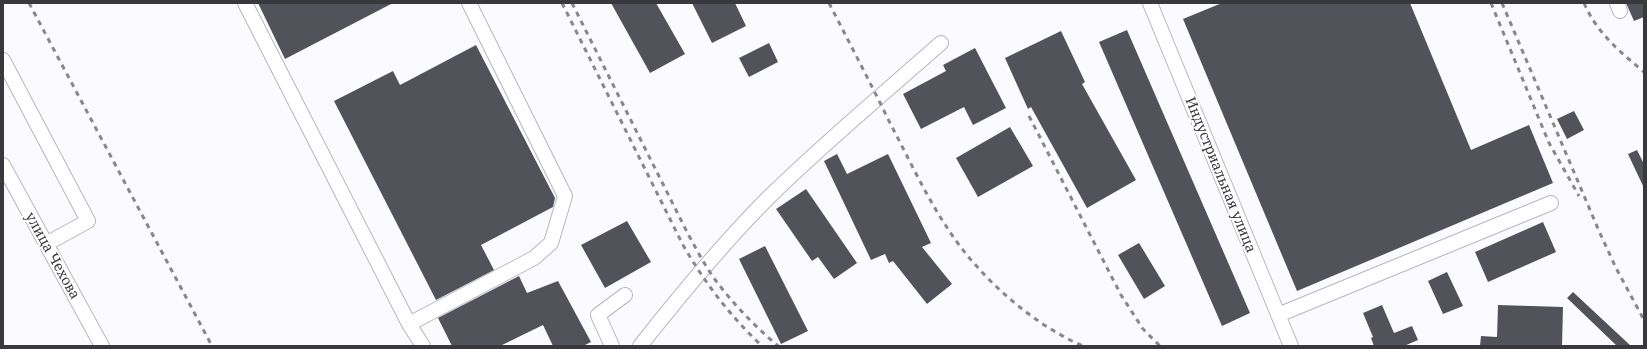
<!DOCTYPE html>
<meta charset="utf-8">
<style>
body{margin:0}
#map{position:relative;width:1647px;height:349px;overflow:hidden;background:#fbfbff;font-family:"Noto Serif",serif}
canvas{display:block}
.frame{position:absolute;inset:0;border:4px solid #39393d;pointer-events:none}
</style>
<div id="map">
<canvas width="1647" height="349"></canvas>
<div class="frame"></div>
</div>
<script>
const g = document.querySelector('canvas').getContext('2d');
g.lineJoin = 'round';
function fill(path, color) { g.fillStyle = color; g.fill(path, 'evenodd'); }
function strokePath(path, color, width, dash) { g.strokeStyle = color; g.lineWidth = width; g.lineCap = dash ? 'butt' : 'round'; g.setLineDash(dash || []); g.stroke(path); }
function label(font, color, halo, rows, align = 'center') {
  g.font = font + ' "Noto Serif",serif'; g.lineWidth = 4; g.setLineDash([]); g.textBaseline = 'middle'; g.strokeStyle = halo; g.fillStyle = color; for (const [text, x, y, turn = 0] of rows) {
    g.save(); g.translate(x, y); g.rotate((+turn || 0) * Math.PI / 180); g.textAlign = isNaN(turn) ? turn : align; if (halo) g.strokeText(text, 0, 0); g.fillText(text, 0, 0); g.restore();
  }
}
fill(new Path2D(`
 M258,3H393L285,59Z
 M611,3H656L685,54L650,73Z
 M692,3H735L746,26L712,43Z
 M1222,3H1410L1471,150L1529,125L1553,183L1297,291L1183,19Z
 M1626,3H1644V17L1634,21Z
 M1127,30L1250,313L1222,326L1099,42Z
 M1061,31L1085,82L1082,84L1136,180L1087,208L1031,107L1028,109L1005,58Z
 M769,43L778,62L749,77L739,58Z
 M476,45L555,198L553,207L481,245L494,270L436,300L334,101L393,71L400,85Z
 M975,48L1006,108L973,125L964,107L921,129L903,94L946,71L943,65Z
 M1574,111L1584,130L1567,139L1557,119Z
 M1010,127L1033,166L978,197L956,158Z
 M1637,150L1644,164V188L1628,154Z
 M837,154L847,174L888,154L931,243L922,247L952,284L927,304L893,261L889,263L885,254L871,260L824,161Z
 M806,189L857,263L834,279L818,257L812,261L776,209Z
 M627,221L651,262L605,288L581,245Z
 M1543,222L1556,252L1488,282L1475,252Z
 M1139,243L1165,286L1144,299L1118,255Z
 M765,246L808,331L781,344L739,259Z
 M1447,272L1463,306L1443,314L1428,281Z
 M519,276L527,293L558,281L591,342L583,346H553L543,325L500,346H452L438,318Z
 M1573,292L1631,346H1617L1567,298Z
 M1382,305L1394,333L1412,326L1418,340L1404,346H1374L1371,338L1373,337L1363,313Z
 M1498,305L1563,307L1562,346H1480L1481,336L1497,337Z`), '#52525a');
const minor = new Path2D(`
 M245,3L409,324L423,346
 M1150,3L1291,346
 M1617,3L1620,11
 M3,60L88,221L46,244
 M3,165L102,346
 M1278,315L1551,203
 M409,324L534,258L551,243L565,196L469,3
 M612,346L598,315L625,295
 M640,346C681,294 723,243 769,197C824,143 883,94 941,43`);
strokePath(minor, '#b7b6c0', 16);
strokePath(minor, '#fff', 14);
strokePath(new Path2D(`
 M29,3L212,346
 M562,3L683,245C705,283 730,316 762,346
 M572,3L688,234C698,252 707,270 720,286C737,308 757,328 778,346
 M829,3C850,44 871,84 891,125C909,159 925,194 946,226C977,275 1030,323 1083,346
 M1491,3L1549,143L1579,196
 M1502,3L1599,231L1616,268L1644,320
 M1584,3C1597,33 1619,51 1644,72
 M1029,116L1121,295L1143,329L1160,346`), '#88888c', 3, [5, 5]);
label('14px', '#39393d', '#fff', [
 ["Индустриальная улица",1220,175,68],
 ["улица Чехова",52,256,61]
]);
</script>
